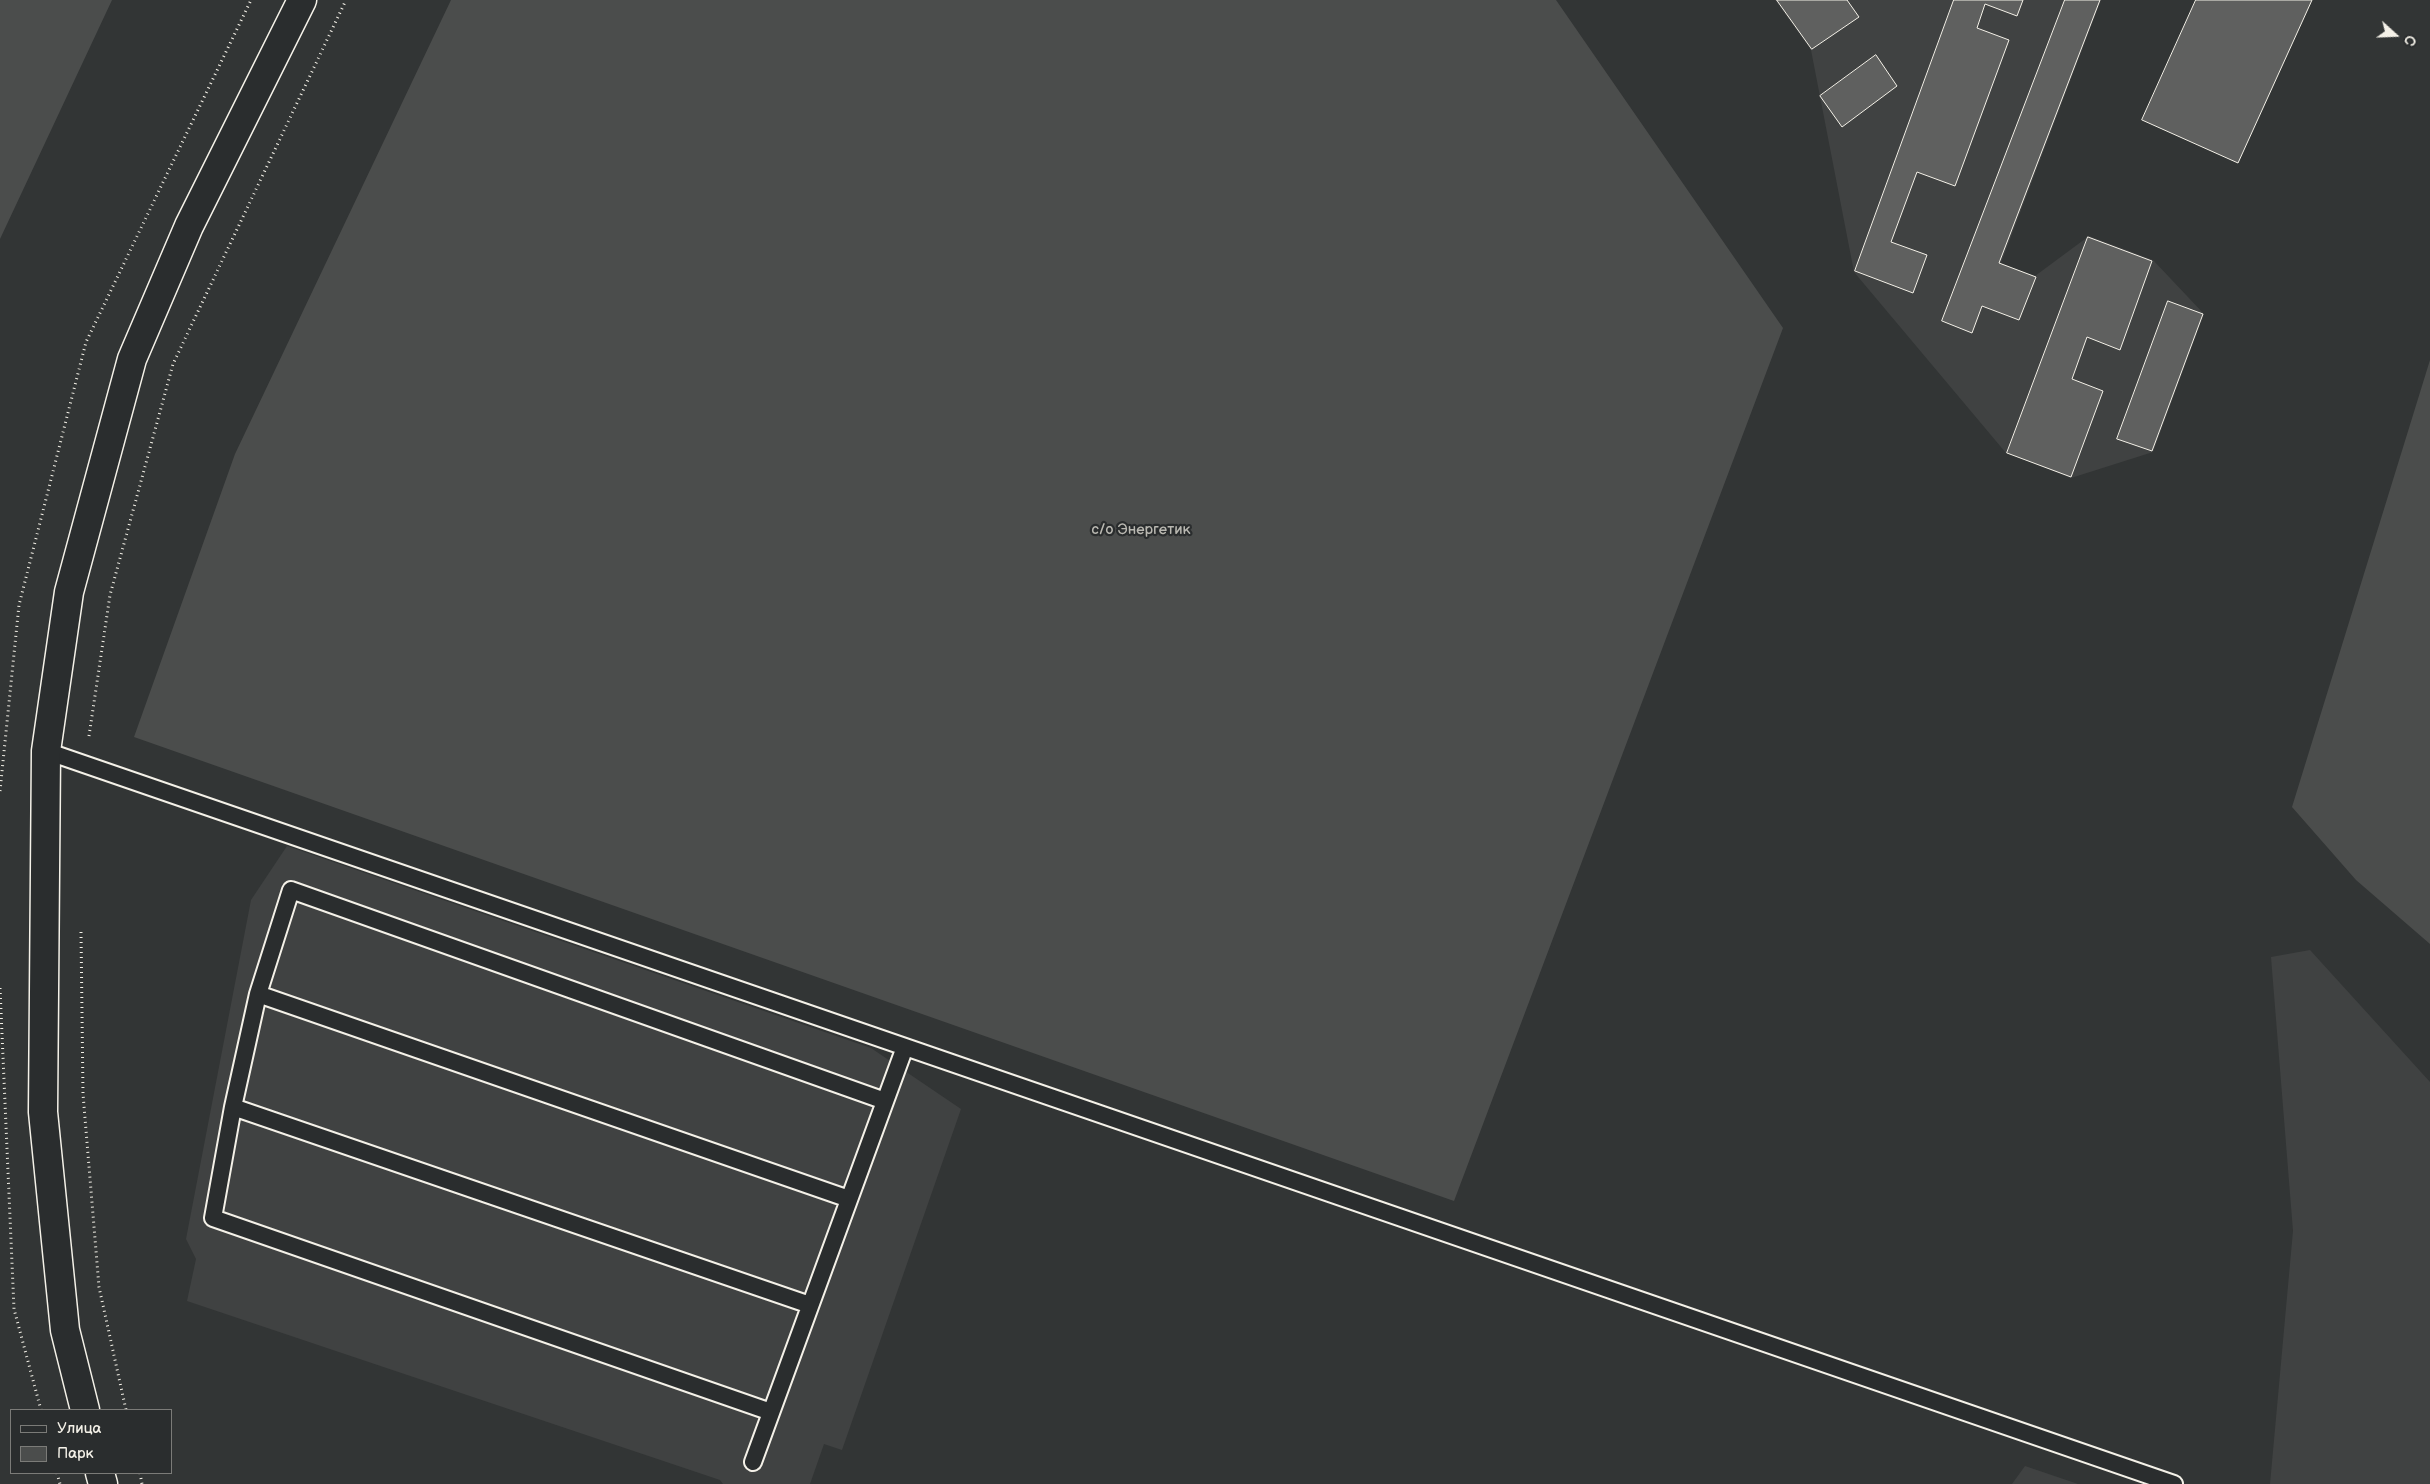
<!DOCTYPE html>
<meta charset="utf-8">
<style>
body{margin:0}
#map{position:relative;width:2430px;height:1484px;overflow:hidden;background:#323535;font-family:"Balsamiq Sans",sans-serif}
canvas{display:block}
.legend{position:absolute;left:10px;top:1409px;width:162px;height:65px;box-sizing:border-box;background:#2a2d2e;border:1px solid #7b7b78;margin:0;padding:6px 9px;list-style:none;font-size:15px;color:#f4f1e8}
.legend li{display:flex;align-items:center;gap:10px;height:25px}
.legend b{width:25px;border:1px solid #7b7b78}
.north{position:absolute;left:2370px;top:10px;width:50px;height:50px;-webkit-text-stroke:4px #2a2d2e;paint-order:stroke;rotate:110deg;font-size:14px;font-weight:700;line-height:20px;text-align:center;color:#f4f1e8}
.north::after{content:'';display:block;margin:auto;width:18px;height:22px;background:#f4f1e8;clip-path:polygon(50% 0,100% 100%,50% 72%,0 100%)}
</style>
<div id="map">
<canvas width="2430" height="1484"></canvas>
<ul class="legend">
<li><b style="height:6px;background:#2a2d2e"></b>Улица</li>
<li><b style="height:14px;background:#4b4d4c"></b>Парк</li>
</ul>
<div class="north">С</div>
</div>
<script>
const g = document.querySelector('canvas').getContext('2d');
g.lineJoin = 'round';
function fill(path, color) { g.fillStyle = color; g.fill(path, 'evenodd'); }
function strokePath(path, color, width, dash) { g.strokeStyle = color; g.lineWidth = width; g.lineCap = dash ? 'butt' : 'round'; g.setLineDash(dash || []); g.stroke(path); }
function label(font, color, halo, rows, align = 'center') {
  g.font = font + ' "Balsamiq Sans",sans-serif'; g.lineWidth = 4.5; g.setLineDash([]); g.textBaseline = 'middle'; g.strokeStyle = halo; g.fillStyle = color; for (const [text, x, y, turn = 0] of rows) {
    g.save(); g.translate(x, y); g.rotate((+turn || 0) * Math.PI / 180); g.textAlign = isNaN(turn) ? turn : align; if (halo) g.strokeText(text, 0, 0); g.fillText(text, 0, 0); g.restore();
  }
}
fill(new Path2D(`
 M1775,0H2101L2001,263L2035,276L2089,236L2153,260L2204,314L2153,452L2071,478L2006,453L1854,272L1811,50Z
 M287,846L871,1048L961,1109L842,1450L824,1444L810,1484H723L720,1480L187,1301L196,1259L186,1239L251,900Z
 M2310,950L2430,1082V1484H2270L2293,1231L2271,957Z
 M2025,1466L2078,1484H2012Z`), '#404242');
fill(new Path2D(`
 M0,0H112L0,239Z
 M451,0H1556L1783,328L1454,1201L134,737L235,454Z
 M2430,360V944L2356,880L2292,807Z`), '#4b4d4c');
const building = new Path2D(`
 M1777,0H1847L1859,17L1812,49Z
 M1954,0H2023L2017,16L1985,4L1977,28L2009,40L1955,186L1917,172L1891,242L1927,255L1913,293L1855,271Z
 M2065,0H2100L1999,263L2036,277L2019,320L1982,306L1972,333L1942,321Z
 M2196,0H2312L2238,163L2142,120Z
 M1876,55L1897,86L1842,127L1820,96Z
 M2088,237L2152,261L2120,350L2087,337L2072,379L2103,391L2071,477L2007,453Z
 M2168,301L2203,314L2152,451L2117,439Z`);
fill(building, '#5f605f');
strokePath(building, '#f4f1e8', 1);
const service = new Path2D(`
 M46,751L2174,1484
 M258,994L849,1199
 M233,1107L810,1305
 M771,1412L213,1218L233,1107L258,994L291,890L885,1101
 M753,1462L905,1047`);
const tertiary = new Path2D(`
 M85,1410L65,1330L43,1112L46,751L69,592L132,359L189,226L302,0
 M100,1473L103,1484`);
strokePath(service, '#f4f1e8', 20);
strokePath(tertiary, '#f4f1e8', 31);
strokePath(new Path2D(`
 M89,736L110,595L173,364L346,0
 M0,791L19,605L86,342L251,0
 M81,932L83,1094L99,1287L126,1410
 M0,988L14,1309L41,1410
 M57,1473L60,1484
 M140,1473L142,1484`), '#f4f1e8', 3, [1, 4]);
strokePath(service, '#2a2d2e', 16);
strokePath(tertiary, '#2a2d2e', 28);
label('15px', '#b9b8b1', '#2a2d2e', [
 ["с/о Энергетик",1141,530]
]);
</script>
